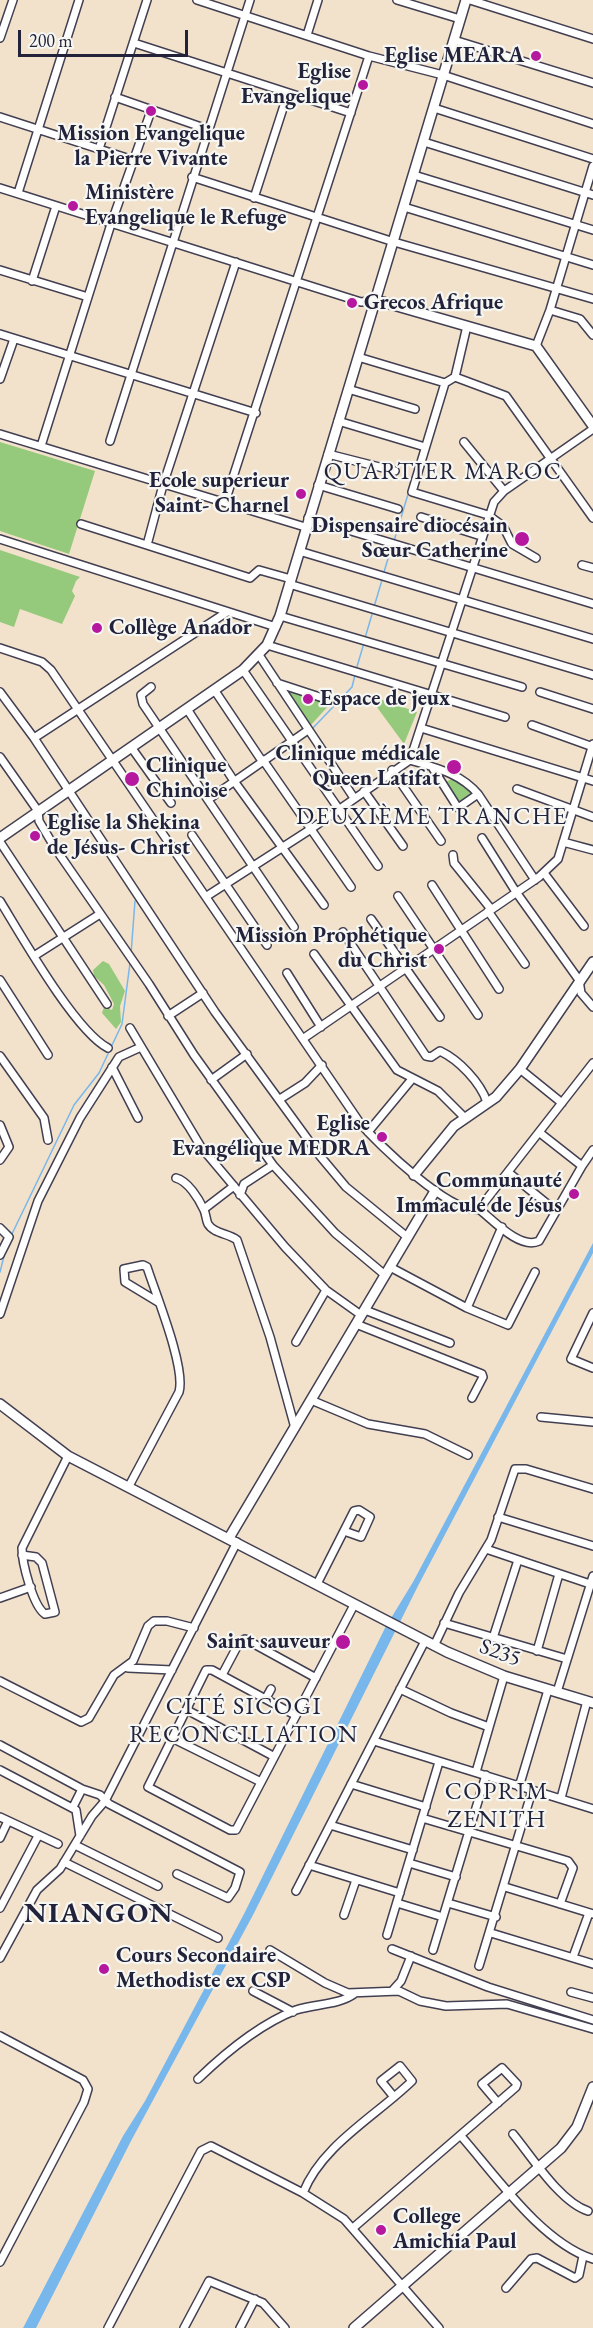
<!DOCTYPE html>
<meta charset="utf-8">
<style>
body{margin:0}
#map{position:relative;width:593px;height:2328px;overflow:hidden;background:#f3e2cb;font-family:"EB Garamond",serif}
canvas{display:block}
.scale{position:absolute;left:18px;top:30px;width:170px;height:27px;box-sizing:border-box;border:3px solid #22223b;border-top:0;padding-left:8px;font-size:18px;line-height:21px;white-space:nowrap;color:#22223b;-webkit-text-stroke:4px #f6f6f2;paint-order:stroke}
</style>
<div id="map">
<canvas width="593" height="2328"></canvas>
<div class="scale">200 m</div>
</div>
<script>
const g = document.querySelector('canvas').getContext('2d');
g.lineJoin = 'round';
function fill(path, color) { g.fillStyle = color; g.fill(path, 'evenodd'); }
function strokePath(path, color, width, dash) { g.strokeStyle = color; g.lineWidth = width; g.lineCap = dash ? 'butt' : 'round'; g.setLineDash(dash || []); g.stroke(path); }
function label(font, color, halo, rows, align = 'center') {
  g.font = font + ' "EB Garamond",serif'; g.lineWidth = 4.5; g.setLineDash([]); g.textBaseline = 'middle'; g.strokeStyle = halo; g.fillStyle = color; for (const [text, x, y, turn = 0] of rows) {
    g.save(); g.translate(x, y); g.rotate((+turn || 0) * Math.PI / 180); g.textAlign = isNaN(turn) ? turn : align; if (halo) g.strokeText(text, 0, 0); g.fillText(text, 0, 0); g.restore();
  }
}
fill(new Path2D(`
 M0,442L95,471L69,554L0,531Z
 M0,550L80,577L76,581L72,591L75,596L62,624L20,609L14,627L0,622Z
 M284,688L331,703L310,726Z
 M368,695L417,712L404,744Z
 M453,778L474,789L463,804L450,797L444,783Z
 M103,961L109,964L125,991L120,1006L121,1022L116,1029L102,1013L104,1007L112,1010L114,1004L104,985L94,976L93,970Z`), '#95c97b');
fill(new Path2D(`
 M593,1243V1253L419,1584L253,1915L131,2141L36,2328H23L123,2136L145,2101L245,1912L385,1628L413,1582Z`), '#78b7ec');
strokePath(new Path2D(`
 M394,541L409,491
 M384,572L392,545
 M374,607L382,580
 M365,638L373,611
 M356,670L364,643
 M312,729L352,687L355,675
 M131,954L135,901
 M11,1236L74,1105L99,1073L122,1024L130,963
 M0,1272L5,1252`), '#78b7ec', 1.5);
const street = new Path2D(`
 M197,0L369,56L443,75L593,124
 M397,0L460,19
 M470,0L593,39
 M307,35L318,0
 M0,38L13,0
 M454,40L593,83
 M134,43L351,113
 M115,97L207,129
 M434,108L593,159
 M0,117L133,160
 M424,142L593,195
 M99,149L147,0
 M414,175L593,230
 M192,177L394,242L593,299
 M0,188L361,302L376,300
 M18,193L79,0
 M254,198L288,93
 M404,207L593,265
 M0,270L88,297
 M32,281L56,206
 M550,310L580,319L593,335
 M0,334L256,413
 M536,346L550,310L593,166
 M358,357L445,383
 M455,377L467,326
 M0,379L14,339
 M348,389L415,409
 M338,421L425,447
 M0,434L305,527
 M110,441L250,0
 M464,442L504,491
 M41,446L111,224L151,111
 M328,454L395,471
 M318,485L398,509
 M225,502L369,56
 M421,517L481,536
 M308,518L593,604
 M81,524L250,578L259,570L291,579
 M0,539L276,627
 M147,545L163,485L236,262
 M299,551L593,639
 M536,558L512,544L503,526L488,515L412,492L445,383L455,377L506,396L593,518
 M582,565L593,568
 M289,584L593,675
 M280,616L522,687
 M267,645L505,717
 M0,648L42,662L51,670L360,1123C378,1144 451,1215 479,1209L593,1063
 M259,655L354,798
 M243,670L378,866
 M277,683L335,702
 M151,687L141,695L143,704L294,927
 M215,691L262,761
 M0,692L34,738L215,1012L320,1156L346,1187L406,1236
 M540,692L593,709
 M187,709L234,781L324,905
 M532,725L593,747
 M421,728L593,781
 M34,738L227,612
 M131,747L171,803
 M0,757L38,811L39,821L55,848L149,984L194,1055L273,1165L244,1184L240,1195
 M263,760L351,887
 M410,760C436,768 460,773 478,794L458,808L432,767
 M392,770L441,841
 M517,789L593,817
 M364,791L403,846
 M478,794L535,880
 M209,799L308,730
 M192,835L267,945
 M482,838L516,892L579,980L581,993L593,1007
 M0,842L107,1004
 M563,842L593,850
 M453,855L454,863L491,909
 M544,873L584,926
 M432,885L499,989
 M207,896L311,829L410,760L494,502L504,491L593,429
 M398,896L478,1015
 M0,901C21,935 75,1031 108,1048
 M488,911L525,964
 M371,919L440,1017
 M343,932L426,1056L431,1057L440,1051C459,1060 480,1082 487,1102
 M314,954L397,1070L438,1091L464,1117
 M34,956L100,914
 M287,973L321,1027
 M0,980L48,1055
 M168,1016L203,993
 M130,1028L201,1147L285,1247L326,1290L361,1315
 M304,1038L539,877L558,859L593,744
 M0,1056L44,1118L48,1140
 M112,1067L138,1118
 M520,1069L562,1103
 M211,1080L247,1054
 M280,1099L305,1083L322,1065
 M0,1125L9,1147L0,1160
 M368,1132L412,1079
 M273,1165L335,1233L385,1275
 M582,1166L593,1150
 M509,1173L556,1211
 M176,1178C188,1181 199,1199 204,1210C206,1214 206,1220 208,1224C214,1234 228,1233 237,1240L270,1337L295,1428
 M204,1209L234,1186
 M479,1209C493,1220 520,1250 539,1241L582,1166L540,1133
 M0,1228L9,1237L0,1255
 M390,1267L467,1308L508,1325L535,1272
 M467,1308L502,1227
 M365,1310L450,1343
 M593,1313L571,1359L593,1368
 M0,1314L38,1201L80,1118L119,1057L141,1047
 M356,1324L482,1374L483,1377L472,1398
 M296,1342L326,1290
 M311,1400L368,1424L425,1434L468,1455
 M541,1417L593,1422
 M129,1486L179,1392C186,1368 156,1295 147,1267L143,1265L124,1269L125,1282L158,1302
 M498,1517L593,1546
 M486,1549L590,1584
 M22,1555L36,1557L42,1563L55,1612L45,1614C33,1606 22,1563 22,1548L68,1456
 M317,1584L354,1511L359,1510L370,1517L361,1537L344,1531
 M0,1598L31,1587
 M444,1623L567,1659
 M493,1638L518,1560
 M434,1646L459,1593L491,1540L515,1469H526L593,1489
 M537,1651L559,1574
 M128,1668L172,1670
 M222,1675L239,1643L245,1639L316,1678
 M0,1681L81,1722L89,1718L114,1675L133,1661L148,1626L154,1621H167L194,1628
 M400,1689L451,1713L489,1727
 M557,1692L593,1576
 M266,1698L271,1689
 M187,1710L273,1756
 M295,1715L212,1670H206L148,1787L230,1830H236L354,1605
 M172,1738L261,1782
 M374,1741L593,1809
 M0,1745L82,1789L100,1795L109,1804L240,1872L235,1888L228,1898L177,1874
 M0,1770L76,1810L80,1836
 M476,1772L504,1676
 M351,1784L426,1807
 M519,1787L548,1690
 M561,1798L587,1701
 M73,1807L82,1789
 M0,1817L58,1844
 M422,1818L568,1861L573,1868L560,1904
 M330,1825L413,1850
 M0,1838L8,1821
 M75,1845L158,1886
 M64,1862L218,1938
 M409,1863L456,1877
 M309,1865L400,1893
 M505,1887L593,1914
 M296,1891L425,1641
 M397,1903L443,1917
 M448,1903L496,1917
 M0,1908L38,1836
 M344,1915L356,1880
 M491,1933L593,1964
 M387,1935L439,1762
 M392,1949L488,1987L593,2020
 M270,1950L325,1983L348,1993L399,1991L420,2001L446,2006L507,2004L593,2029
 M433,1950L486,1775
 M573,1957L589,1913
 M0,1958L37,1890L60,1869L92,1816L105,1801L237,1542
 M479,1966L532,1791
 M253,1991L293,2012
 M392,1991L401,1981L411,1956
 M571,1992L593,1998
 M0,2036L83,2080L88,2089L84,2102L0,2262
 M198,2079C226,2052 260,2024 296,2010C314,2004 339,2005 354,1994
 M513,2134C532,2157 560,2202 588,2211
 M461,2136C496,2176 542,2243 593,2259
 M303,2193C322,2145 376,2116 412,2081L400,2066L381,2081L394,2097
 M353,2228L516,2087L517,2084L502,2068L482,2084L498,2103
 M506,2288L531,2259L537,2258L575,2278L579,2275L583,2256
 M108,2328L201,2151L211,2146L303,2193L344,2219L439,2328
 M184,2328L209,2281L263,2303L285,2328
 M240,2328L255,2299`);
const secondary = new Path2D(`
 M376,300L536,346L593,426
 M0,838L243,670L267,645L280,616L466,0
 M414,1175L454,1126L496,1097L520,1069L593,962
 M0,1404L68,1456L447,1652L504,1676L593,1703
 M229,1538L435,1191
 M354,2328L561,2148L577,2127L593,2087`);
strokePath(street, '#413f51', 10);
strokePath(secondary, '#413f51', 12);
strokePath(street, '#fff', 7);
strokePath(secondary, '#fff', 9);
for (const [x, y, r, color] of [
 [536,56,6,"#b5179e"],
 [363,85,6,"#b5179e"],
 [151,111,6,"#b5179e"],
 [73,206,6,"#b5179e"],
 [352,303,6,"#b5179e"],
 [301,494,6,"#b5179e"],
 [522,539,8,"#b5179e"],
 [97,628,6,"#b5179e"],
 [308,699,6,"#b5179e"],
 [454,767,8,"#b5179e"],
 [132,779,8,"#b5179e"],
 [35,836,6,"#b5179e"],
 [439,949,6,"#b5179e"],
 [382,1137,6,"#b5179e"],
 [574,1194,6,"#b5179e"],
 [343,1642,8,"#b5179e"],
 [104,1969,6,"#b5179e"],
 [381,2230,6,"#b5179e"]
]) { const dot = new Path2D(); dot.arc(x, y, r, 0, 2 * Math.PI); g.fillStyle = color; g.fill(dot); strokePath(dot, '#f6f6f2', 2); }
label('bold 22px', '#22223b', '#f6f6f2', [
 ["Eglise MEARA",524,56],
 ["Eglise",351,72],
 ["Evangelique",351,97],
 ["Mission Evangelique",151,134,"center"],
 ["la Pierre Vivante",151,159,"center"],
 ["Ministère",85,193,"left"],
 ["Evangelique le Refuge",85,218,"left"],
 ["Grecos Afrique",364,303,"left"],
 ["Ecole superieur",289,481],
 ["Saint- Charnel",289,506],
 ["Dispensaire diocésain",508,526],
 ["Sœur Catherine",508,551],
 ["Collège Anador",109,628,"left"],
 ["Espace de jeux",320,699,"left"],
 ["Clinique médicale",440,754],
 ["Queen Latifat",440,779],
 ["Clinique",146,766,"left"],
 ["Chinoise",146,791,"left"],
 ["Eglise la Shekina",47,823,"left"],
 ["de Jésus- Christ",47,848,"left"],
 ["Mission Prophétique",427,936],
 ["du Christ",427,961],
 ["Eglise",370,1124],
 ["Evangélique MEDRA",370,1149],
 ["Communauté",562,1181],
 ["Immaculé de Jésus",562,1206],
 ["Saint sauveur",330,1642],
 ["Cours Secondaire",116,1956,"left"],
 ["Methodiste ex CSP",116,1981,"left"],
 ["College",393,2217,"left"],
 ["Amichia Paul",393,2242,"left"]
], 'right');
label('22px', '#22223b', '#f6f6f2', [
 ["S235",500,1653,20]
]);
g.letterSpacing = '1.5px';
label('24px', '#22223b', '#f6f6f2', [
 ["QUARTIER MAROC",443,472],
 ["DEUXIÈME TRANCHE",432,817],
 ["CITÉ SICOGI",244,1707],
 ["RECONCILIATION",244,1735],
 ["COPRIM",497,1792],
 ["ZENITH",497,1820]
]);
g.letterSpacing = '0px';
g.letterSpacing = '1.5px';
label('bold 28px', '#22223b', '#f6f6f2', [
 ["NIANGON",99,1914]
]);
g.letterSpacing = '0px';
</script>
